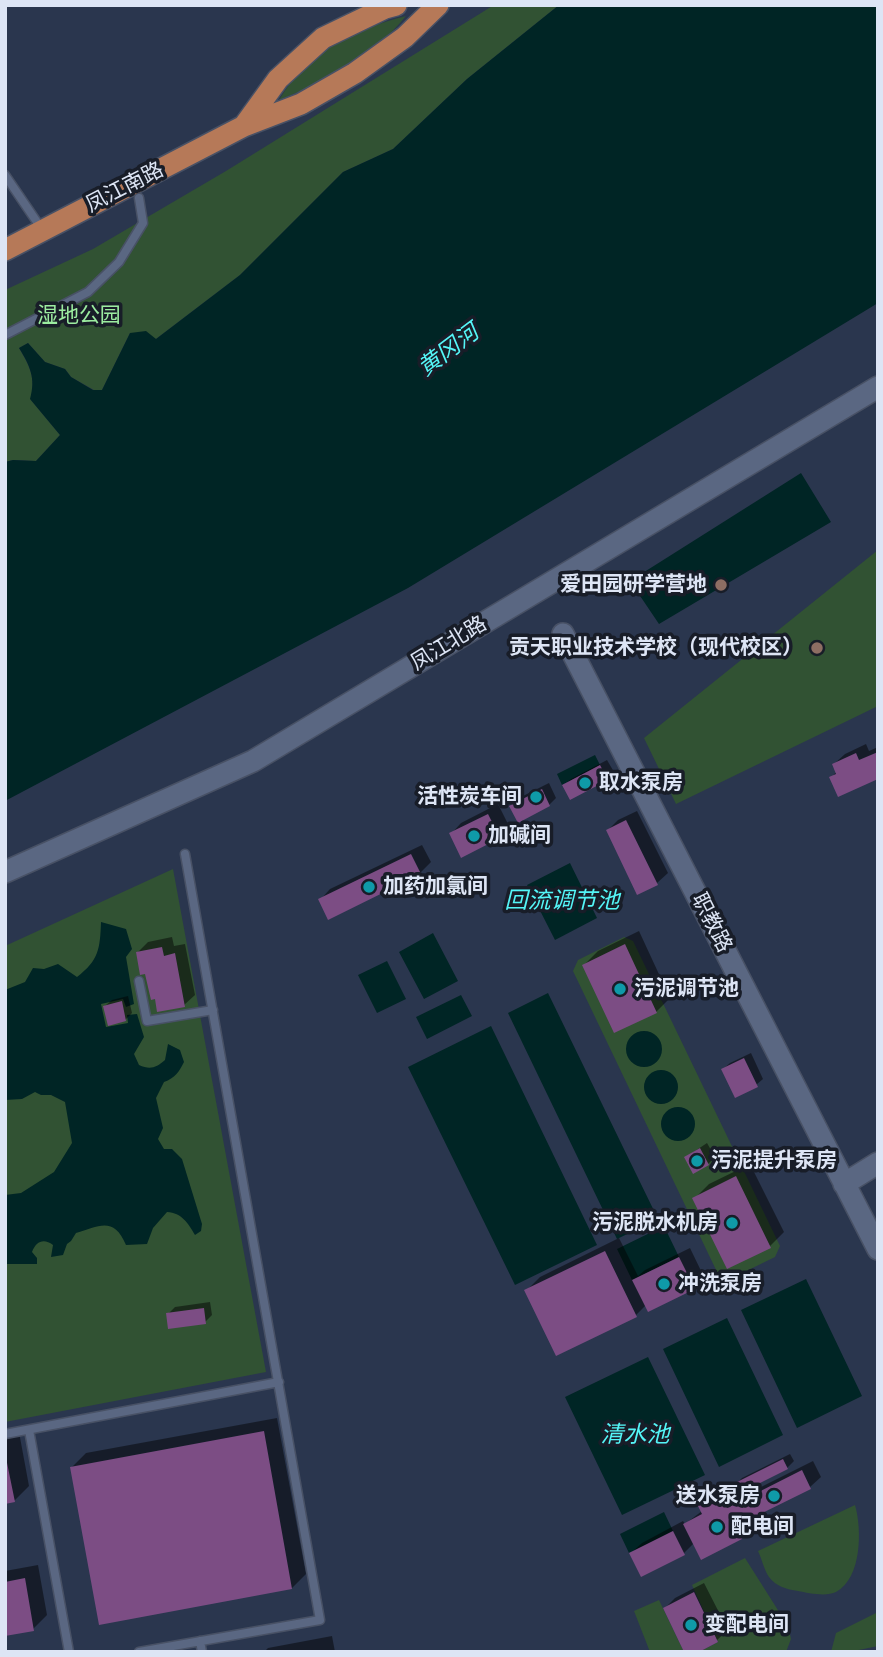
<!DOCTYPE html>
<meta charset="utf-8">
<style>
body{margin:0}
#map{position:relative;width:883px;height:1657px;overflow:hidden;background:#2a364e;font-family:"Space Grotesk",sans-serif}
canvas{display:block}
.frame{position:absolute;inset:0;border:7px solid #dde5f5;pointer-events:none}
</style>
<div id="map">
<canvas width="883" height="1657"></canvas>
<div class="frame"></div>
</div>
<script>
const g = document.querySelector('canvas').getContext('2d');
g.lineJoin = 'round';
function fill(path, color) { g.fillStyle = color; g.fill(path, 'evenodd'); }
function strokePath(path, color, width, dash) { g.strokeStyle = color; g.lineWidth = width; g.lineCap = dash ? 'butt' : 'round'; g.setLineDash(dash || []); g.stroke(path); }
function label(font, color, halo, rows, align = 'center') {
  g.font = font + ' "Space Grotesk","Noto Sans SC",sans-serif'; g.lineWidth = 7; g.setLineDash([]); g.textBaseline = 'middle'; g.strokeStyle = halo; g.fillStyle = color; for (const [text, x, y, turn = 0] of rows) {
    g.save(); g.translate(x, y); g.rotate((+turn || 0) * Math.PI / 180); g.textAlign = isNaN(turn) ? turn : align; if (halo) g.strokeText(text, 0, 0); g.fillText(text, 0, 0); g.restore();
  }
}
fill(new Path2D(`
 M494,5H559L467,79L393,149L343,172L240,275L156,339L130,333L102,390H94L71,377L65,369L45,362L28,343L19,348C30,367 36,378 31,400L60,435L36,461L13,460L5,462V290L93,249L226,171Z
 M406,16C374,56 325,82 279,100C310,49 350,31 406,16Z
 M878,550V706L676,804L644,738Z
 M173,869L266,1372L5,1422V946Z
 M624,937L633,941L780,1246L775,1257L728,1280L718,1274L573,971L578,960Z
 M855,1505C862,1529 862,1578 836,1592C826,1597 808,1593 798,1591C786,1589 777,1587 769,1577C764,1570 762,1559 758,1551Z
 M745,1558L788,1626L791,1639L786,1652H699L718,1642L692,1585Z
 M659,1600L684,1652H650L634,1611Z
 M878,1612V1646L849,1652H831L836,1633Z`), '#315233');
fill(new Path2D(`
 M559,5H878V303L408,588L5,801V462L13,460L36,461L60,435L30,399C36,378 30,366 19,348L28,343L45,362L65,369L71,377L93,390H102L130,333L146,331L156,339L240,275L343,172L393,149L467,79Z
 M801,473L831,522L659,624L630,581Z
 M595,755L600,765L562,785L557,774Z
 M570,863L597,918L555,940L527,885Z
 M101,922L126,929L132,949L126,957L134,1004L126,1007L123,999L101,1004L106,1027L128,1023L127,1015L137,1014L144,1037L134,1054L139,1065C150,1070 156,1068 165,1060L168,1044L180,1050L184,1062C179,1072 175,1078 164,1082L156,1098L163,1128L158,1139L164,1149H172L182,1159L202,1224L201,1231L195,1235C188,1223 182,1213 167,1212L153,1228L147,1244L126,1245C114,1216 99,1226 76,1233L71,1241L67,1244L63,1255L51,1257L53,1245C44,1238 36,1241 32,1252L37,1258V1264H5V1195L21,1193L54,1172L72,1143L65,1102L51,1095H41L35,1092L22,1099L5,1100V990L25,982L33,968L44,969L58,964L77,977C99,960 100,949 101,922Z
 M433,933L458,981L424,999L399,952Z
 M387,961L406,999L377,1013L358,975Z
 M548,993L658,1219L617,1239L508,1013Z
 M461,995L472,1016L427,1039L416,1017Z
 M491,1026L597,1245L515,1285L408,1067Z
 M626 1049a18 18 0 1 1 36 0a18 18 0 1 1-36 0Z
 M644 1087a17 17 0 1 1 34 0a17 17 0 1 1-34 0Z
 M661 1124a17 17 0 1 1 34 0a17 17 0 1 1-34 0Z
 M664,1226L679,1257L632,1280L617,1249Z
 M806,1279L862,1396L797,1428L741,1310Z
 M727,1318L783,1435L719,1467L663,1349Z
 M648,1357L705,1475L622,1515L565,1397Z
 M664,1512L673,1531L629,1553L620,1534Z`), '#002525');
fill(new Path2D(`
 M866,744L869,751L878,747V778H831L837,771L834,764L845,754Z
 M607,760L614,772L607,779L564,785L571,779Z
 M549,783L556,798L549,805L518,821L511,806L517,799Z
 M498,804L509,826L499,836L451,834L461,823Z
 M637,811L668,873L657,883L638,893L608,830L618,820Z
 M422,845L431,862L420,873L320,900L330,889Z
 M639,931L670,998L656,1012L615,1031L584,965L598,951Z
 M172,937L174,946L185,944L195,995L184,1005L147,972L138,952L148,942Z
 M128,996L132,1013L125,1020L105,1006L112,1000Z
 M751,1053L763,1079L756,1085L723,1069L730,1063Z
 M707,1143L715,1157L708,1164L686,1157Z
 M750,1164L784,1232L770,1246L695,1198L709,1184Z
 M619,1238L638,1276L645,1270L690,1248L704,1277L694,1287L646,1305L636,1315L557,1354L526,1291L540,1277Z
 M210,1302L212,1315L205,1322L168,1314L175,1307Z
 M277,1418L306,1574L292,1588L72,1467L86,1453Z
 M19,1432L29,1486L15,1500L5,1502V1435Z
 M790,1454L794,1461L787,1468L735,1485L742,1478Z
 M813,1461L821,1477L810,1487L758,1514L760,1518L741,1537L694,1543L684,1553H631L642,1543L683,1521L685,1524L702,1511L698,1503L708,1492L729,1482L737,1499Z
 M38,1565L47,1615L33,1629L5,1634V1571Z
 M704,1583L728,1630L717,1640L695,1652L665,1608L675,1598Z
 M332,1636L335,1652H264L268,1648Z`), '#0007');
fill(new Path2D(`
 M878,752V779L838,797L829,777L836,774L832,764L856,753L859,760Z
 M600,765L608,780L570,800L562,785Z
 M542,789L550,806L518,823L509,806Z
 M488,814L500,838L461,858L449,833Z
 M626,820L658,885L637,895L606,830Z
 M411,854L421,874L328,920L318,899Z
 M625,944L657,1013L614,1033L582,965Z
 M162,947L164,956L175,953L185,1007L157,1012L155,999L151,1000L145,974L140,975L136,952Z
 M122,1001L126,1021L108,1026L103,1006Z
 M744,1058L758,1087L735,1098L721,1069Z
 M700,1148L709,1165L693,1174L684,1157Z
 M736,1176L771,1248L727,1269L692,1198Z
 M605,1251L637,1317L556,1356L524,1290Z
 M679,1257L695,1289L648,1312L632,1280Z
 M204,1308L206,1324L168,1329L166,1313Z
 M264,1431L292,1589L99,1625L70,1467Z
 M5,1453L15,1502L5,1504Z
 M783,1459L788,1469L738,1494L733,1484Z
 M802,1470L811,1489L746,1521L750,1530L740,1535L742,1539L701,1560L683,1524L702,1514L696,1502L718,1491L727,1508Z
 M673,1531L685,1555L641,1577L629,1553Z
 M25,1578L34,1631L5,1636V1582Z
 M694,1592L718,1642L699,1652H684L663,1608Z`), '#7c4d84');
const lane = new Path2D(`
 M5,175L39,225
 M5,335L88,292L119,262L143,223L139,198
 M139,981L147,1021L213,1010
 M29,1430L69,1652
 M5,1434L279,1382
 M200,1641L202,1652
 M139,1652L320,1620L185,854`);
const secondary = new Path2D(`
 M563,634L878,1249
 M5,872L253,761L878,387
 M844,1184L878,1163`);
const primary = new Path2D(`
 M244,126L278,79L323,38L385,8L396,5
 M5,250L244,126L301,104L355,73L405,37L438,5`);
strokePath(lane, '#485165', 11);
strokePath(secondary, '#485165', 24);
strokePath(primary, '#485165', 24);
strokePath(lane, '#5a6782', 8);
strokePath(secondary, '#5a6782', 21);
strokePath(primary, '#b67958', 21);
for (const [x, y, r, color] of [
 [721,585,7,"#8d6e63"],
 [817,648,7,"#8d6e63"],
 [585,783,7,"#0f9aa8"],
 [536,797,7,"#0f9aa8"],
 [474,836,7,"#0f9aa8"],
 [369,887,7,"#0f9aa8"],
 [620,989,7,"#0f9aa8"],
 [697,1161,7,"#0f9aa8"],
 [732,1223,7,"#0f9aa8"],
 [664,1284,7,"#0f9aa8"],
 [774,1496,7,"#0f9aa8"],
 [717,1527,7,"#0f9aa8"],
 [691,1625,7,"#0f9aa8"]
]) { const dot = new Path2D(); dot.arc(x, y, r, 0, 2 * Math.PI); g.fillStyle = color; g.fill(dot); strokePath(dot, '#181d28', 2.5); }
label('21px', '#dde5f5', '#181d28', [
 ["凤江南路",125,188,-27],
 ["凤江北路",449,644,-31],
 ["职教路",711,923,63]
]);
label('21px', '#9ceca0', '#181d28', [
 ["湿地公园",79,316]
]);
label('bold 21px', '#dde5f5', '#181d28', [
 ["爱田园研学营地",707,585,"right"],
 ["贡天职业技术学校（现代校区）",803,648,"right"],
 ["取水泵房",599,783],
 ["活性炭车间",522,797,"right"],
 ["加碱间",488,836],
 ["加药加氯间",383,887],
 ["污泥调节池",634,989],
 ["污泥提升泵房",711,1161],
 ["污泥脱水机房",718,1223,"right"],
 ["冲洗泵房",678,1284],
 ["送水泵房",760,1496,"right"],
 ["配电间",731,1527],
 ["变配电间",705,1625]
], 'left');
label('italic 23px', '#54f5f7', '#181d28', [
 ["黄冈河",449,351,-37],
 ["回流调节池",562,902],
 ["清水池",635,1436]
]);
</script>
